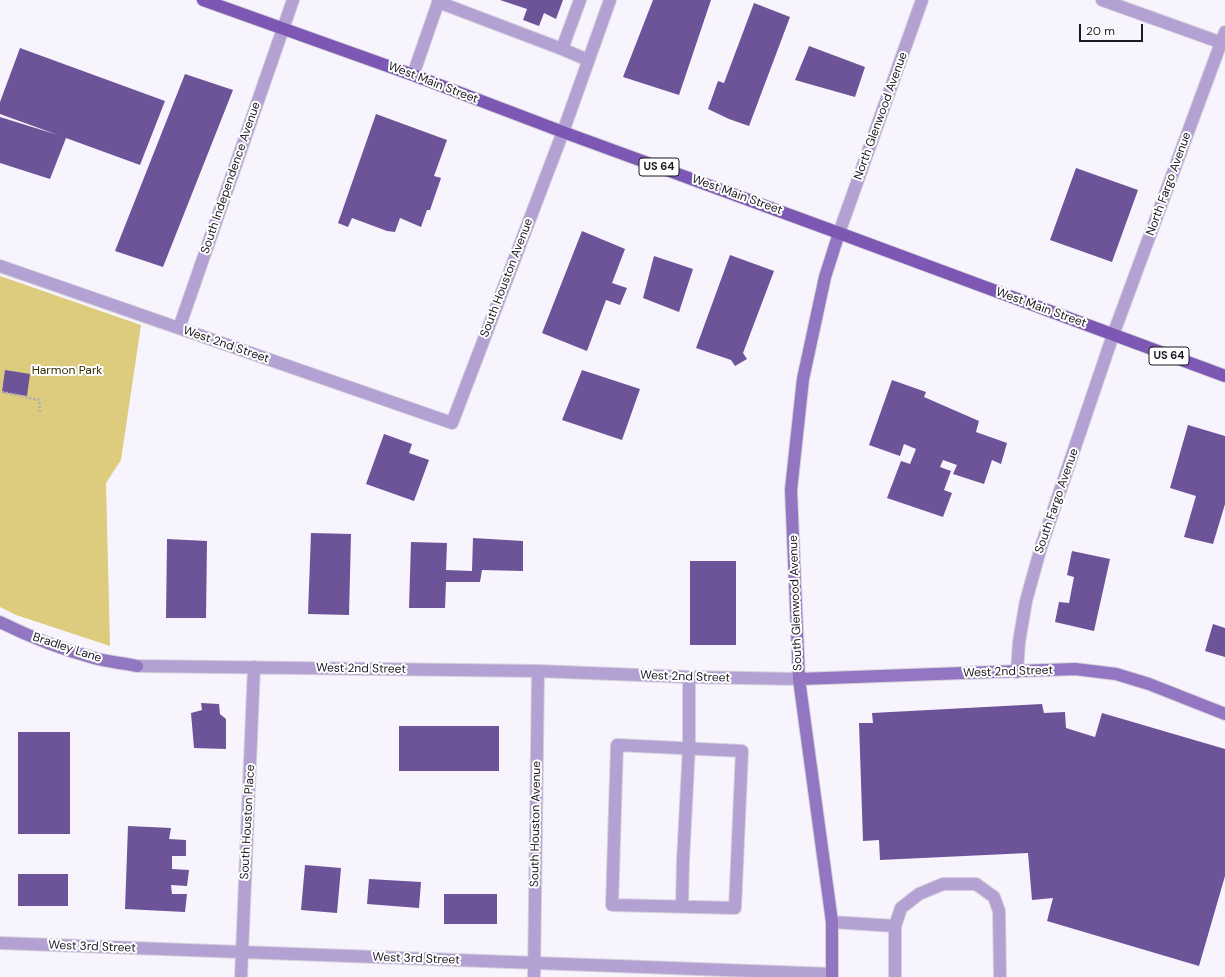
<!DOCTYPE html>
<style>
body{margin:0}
#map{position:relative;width:1225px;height:977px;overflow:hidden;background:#f7f4fd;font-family:"DM Sans",sans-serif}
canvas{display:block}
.scale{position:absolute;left:1079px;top:24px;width:64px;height:18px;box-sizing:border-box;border:2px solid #1b1820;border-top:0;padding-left:5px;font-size:12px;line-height:14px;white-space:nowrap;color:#1b1820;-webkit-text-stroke:3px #fff;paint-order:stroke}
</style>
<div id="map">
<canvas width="1225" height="977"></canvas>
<div class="scale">20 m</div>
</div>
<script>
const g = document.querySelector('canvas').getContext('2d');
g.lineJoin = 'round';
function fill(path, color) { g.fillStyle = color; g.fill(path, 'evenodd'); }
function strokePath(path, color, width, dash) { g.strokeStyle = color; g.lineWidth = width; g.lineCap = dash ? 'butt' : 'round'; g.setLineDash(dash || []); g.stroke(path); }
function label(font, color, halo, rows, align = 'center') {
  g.font = font + ' "DM Sans",sans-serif'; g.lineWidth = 4; g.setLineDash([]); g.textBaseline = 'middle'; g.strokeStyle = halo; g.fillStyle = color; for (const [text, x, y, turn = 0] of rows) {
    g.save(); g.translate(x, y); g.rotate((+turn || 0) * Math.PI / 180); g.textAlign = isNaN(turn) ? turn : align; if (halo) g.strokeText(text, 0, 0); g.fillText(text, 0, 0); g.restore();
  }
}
fill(new Path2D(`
 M0,276L141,325L121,460L106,483L110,646L16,615L0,607Z`), '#ddcc7e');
fill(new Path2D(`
 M500,0H563L556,19L544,13L539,26L523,20L527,9Z
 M653,0H711L679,95L623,77Z
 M754,3L790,17L749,126L729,119L708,109L718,81L724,83Z
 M809,46L865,67L855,97L795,80Z
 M20,48L165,101L140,165L66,138L50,179L0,163V117L58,135L0,114V102Z
 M185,74L233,90L163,267L115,251Z
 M376,114L447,140L434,176L441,178L430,210H427L421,227L400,218L395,232L387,231L352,218L348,227L338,223Z
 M1076,168L1138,190L1112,262L1050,240Z
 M582,231L625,249L612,283L627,288L620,305L606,300L587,351L542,333Z
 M730,255L774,271L743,353L747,359L735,366L731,360L696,348Z
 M654,256L693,269L679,312L643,298Z
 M5,370L30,374L27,396L2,392Z
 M582,370L640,389L622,440L562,420Z
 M892,380L926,392L924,397L979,421L976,432L1007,443L1001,464L992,460L984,484L953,474L957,465L943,460L940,467L951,471L944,490L952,493L943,517L887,498L901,461L910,464L916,449L904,444L900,456L869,445Z
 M1188,425L1225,436V504L1213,544L1184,537L1196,496L1170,488Z
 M384,434L412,444L409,453L429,460L414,501L366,484Z
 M311,533L351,534L349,615L308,614Z
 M473,538L523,541V571L482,570L480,582H446L445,608H409L411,542L447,543L446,570L472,571Z
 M167,539L207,541L206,618H166Z
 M1072,551L1110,559L1094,631L1055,622L1059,602L1069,603L1074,577L1067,575Z
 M690,561H736V645H690Z
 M1213,624L1225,628V657L1205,651Z
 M201,703L219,704L220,714L226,719V749L194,748L191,713L202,710Z
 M1042,704L1044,713L1065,712L1066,728L1095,737L1102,713L1225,749V876L1199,966L1047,921L1053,898L1032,900L1028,853L880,860L879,840L863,841L859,723H873L872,713Z
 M399,726H499V771H399Z
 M18,732H70V834H18Z
 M128,826L171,828L169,839L186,840V856H172V869L189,870L187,886L171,885L172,894H187L185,912L125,909Z
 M305,865L341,868L337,913L301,910Z
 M18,874H68V906H18Z
 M369,879L421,882L419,908L367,904Z
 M444,894H497V924H444Z`), '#6d5397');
const lane = new Path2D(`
 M580,0L562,49L588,60
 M438,2L562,49
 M413,75L439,0
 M617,745L742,751L735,908L612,905Z
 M682,906L683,861L689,747V677
 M832,922L895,926
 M895,977V926L901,908L919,894L943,884H976L994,897L999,911L1000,977`);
const street = new Path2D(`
 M1102,0L1225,44
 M839,233L922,0
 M0,266L452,423L563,132L610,0
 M179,328L293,0
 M137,666L538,671L689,677L799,679
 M1017,672L1019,642L1026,601L1041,547L1113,335L1225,32
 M0,943L832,974
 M241,977L254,667
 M534,977L538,671`);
const secondary = new Path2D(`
 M0,622C30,637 61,649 94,658C108,662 123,663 137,666
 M799,679L1075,669L1116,674L1149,684L1225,714
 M832,977V922L799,679L791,490L803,379L825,277L839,233`);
const primary = new Path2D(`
 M203,0L413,75L563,132L839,233L1225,376`);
strokePath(lane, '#d4d1da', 14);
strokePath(street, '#d4d1da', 14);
strokePath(secondary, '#d4d1da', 14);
strokePath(primary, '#d4d1da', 14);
strokePath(new Path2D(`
 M2,392L39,400L40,412`), '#afacb4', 2.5, [2, 2]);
strokePath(lane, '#b3a1d4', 12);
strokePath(street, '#b3a1d4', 12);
strokePath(secondary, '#9376c1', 12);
strokePath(primary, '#7c57b3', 12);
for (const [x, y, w] of [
 [659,167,40],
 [1169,356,40]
]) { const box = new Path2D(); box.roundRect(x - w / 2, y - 9, w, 18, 3); g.fillStyle = '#fff'; g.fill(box); strokePath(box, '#1b1820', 1); }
label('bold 11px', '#1b1820', null, [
 ["US 64",659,167],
 ["US 64",1169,356]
]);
label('12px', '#1b1820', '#fff', [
 ["West Main Street",433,83,21],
 ["North Glenwood Avenue",881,116,-70],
 ["South Independence Avenue",231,178,-71],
 ["North Fargo Avenue",1169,184,-70],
 ["West Main Street",737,195,20],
 ["South Houston Avenue",507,278,-69],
 ["West Main Street",1041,308,20],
 ["West 2nd Street",226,345,19],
 ["South Fargo Avenue",1057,501,-71],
 ["South Glenwood Avenue",796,603,-92],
 ["Bradley Lane",67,648,18],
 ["West 2nd Street",361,669,1],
 ["West 2nd Street",1008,672,-2],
 ["West 2nd Street",685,677,2],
 ["South Houston Place",248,822,-87],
 ["South Houston Avenue",536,824,-89],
 ["West 3rd Street",92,947,2],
 ["West 3rd Street",416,959,2]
]);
label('12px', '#352d07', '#fff', [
 ["Harmon Park",67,371]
]);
</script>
